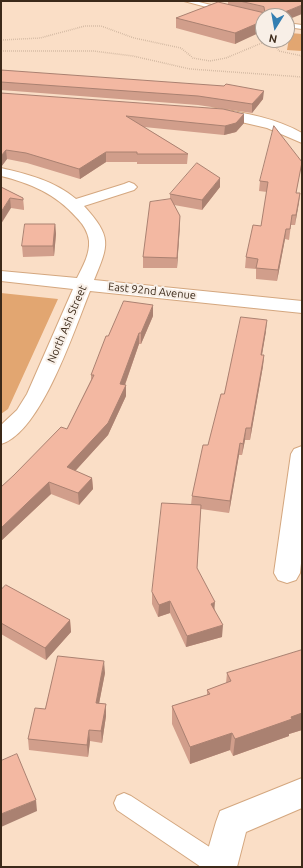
<!DOCTYPE html>
<style>
body{margin:0}
#map{position:relative;width:303px;height:868px;overflow:hidden;background:#fadec6;font-family:Ubuntu,sans-serif}
canvas{display:block}
.frame{position:absolute;inset:0;border:2px solid #3b2919;pointer-events:none}
.north{position:absolute;left:255px;top:8px;width:40px;height:40px;box-sizing:border-box;background:#f8efe7;border:1px solid #aca095;border-radius:50%;rotate:191deg;font-size:11px;font-weight:700;line-height:16px;text-align:center;color:#3b2919}
.north::after{content:'';display:block;margin:auto;width:14px;height:18px;background:#347fb2;clip-path:polygon(50% 0,100% 100%,50% 72%,0 100%)}
</style>
<div id="map">
<canvas width="303" height="868"></canvas>
<div class="frame"></div>
<div class="north">N</div>
</div>
<script>
const g = document.querySelector('canvas').getContext('2d');
g.lineJoin = 'round';
function fill(path, color) { g.fillStyle = color; g.fill(path, 'evenodd'); }
function strokePath(path, color, width, dash) { g.strokeStyle = color; g.lineWidth = width; g.lineCap = dash ? 'butt' : 'round'; g.setLineDash(dash || []); g.stroke(path); }
function label(font, color, halo, rows, align = 'center') {
  g.font = font + ' Ubuntu,sans-serif'; g.lineWidth = 4; g.setLineDash([]); g.textBaseline = 'middle'; g.strokeStyle = halo; g.fillStyle = color; for (const [text, x, y, turn = 0] of rows) {
    g.save(); g.translate(x, y); g.rotate((+turn || 0) * Math.PI / 180); g.textAlign = isNaN(turn) ? turn : align; if (halo) g.strokeText(text, 0, 0); g.fillText(text, 0, 0); g.restore();
  }
}
fill(new Path2D(`
 M290,33L302,34V51L287,50Z
 M1,293L58,299L8,409L1,414Z`), '#e2a671');
const lane = new Path2D(`
 M184,1H195L263,18V22Z
 M287,23L302,25V29L287,27Z
 M124,793L131,796L228,859L231,867H201L117,810L114,803L117,796Z`);
const street = new Path2D(`
 M216,108C245,113 276,118 302,133V143L267,128L211,115L209,112L211,109Z
 M1,168C27,174 55,181 76,199L124,184L129,182L134,184L137,187L134,190L84,206C112,237 109,244 94,280L302,301V313L90,291C75,328 41,433 1,444V425L17,410L27,394L73,289L1,281V271L77,278C83,266 90,254 89,241C88,231 82,223 76,217C56,194 30,183 1,176Z
 M302,446V554L300,573L296,580L287,583L278,580L274,573L291,454L294,449Z
 M302,778V808L246,832L237,867H203L216,822L220,811Z`);
strokePath(lane, '#d4a77f', 2);
strokePath(street, '#d4a77f', 2);
strokePath(new Path2D(`
 M1,40L40,38L85,26H101L134,38L181,48L193,58L210,61L226,58L269,40
 M271,40L279,51L302,56
 M1,51H93L133,56L190,69L302,77`), '#b59d88', 1.5, [0.5, 1.5]);
fill(lane, '#fff');
fill(street, '#fff');
fill(new Path2D(`
 M228,1H302L235,44L176,28V18L228,4Z
 M1,70L263,99L252,113L198,105L1,90Z
 M1,93L244,114V123L236,132L224,135L144,127L188,154L187,164H137V162H106L80,179L27,163L7,159L1,167Z
 M302,162L300,172L296,193H300L295,225H291L289,240L285,239L277,281L256,279V269L245,268L246,257L261,226L267,192L259,191L260,181Z
 M1,187L23,198L24,208V210L11,208Z
 M220,187L202,210L174,205L180,216L177,268H143V257L170,200V194Z
 M55,224L56,234L54,256L23,257L22,246Z
 M153,316L141,344H139L125,385H126V396L108,435L75,471L92,478L93,489L79,505L51,494L1,541V487L67,429L91,380V375L108,336Z
 M266,331L262,355H264L263,366L250,440H245L242,455H239L229,513L201,509L197,568L215,610L222,637L186,647L170,613L158,617L152,604V592L191,505L192,496L224,394Z
 M1,590L70,620L71,632L46,660L1,634Z
 M302,650V730L289,734V736L233,756L230,750L190,764L172,724V706L207,695V690L226,683L227,673Z
 M105,673L99,703L106,704V716L102,743L90,741L88,757L29,750L28,739L45,709Z`), '#d19e8b');
fill(new Path2D(`
 M302,5V14L287,20V16H275Z
 M263,21V31L235,44V33Z
 M264,91L263,99L252,113V104Z
 M244,114V123L236,132L224,135L225,126Z
 M6,150L7,159L1,167V156Z
 M106,152V162L80,179L79,169Z
 M220,178V187L202,210V200Z
 M300,193L299,203L295,225L296,215Z
 M10,198L11,208L1,224V212Z
 M180,216V226L177,268V258Z
 M55,224L56,234L54,256L53,246Z
 M286,229L285,239L277,281L278,270Z
 M153,305V316L141,344V333Z
 M267,320L266,331L260,366L261,355Z
 M139,333V344L122,393L126,385V396L108,435L68,479L67,467L120,384Z
 M264,355L263,366L250,440L251,428Z
 M246,428L245,440L242,455L243,444Z
 M240,443L239,455L229,513L230,501Z
 M92,478L93,489L79,505L78,493Z
 M49,482L51,494L1,541V528Z
 M170,601V613L158,617L159,605Z
 M215,602L214,614L211,604Z
 M70,620L71,632L46,660L45,648Z
 M223,625L222,637L186,647L187,636Z
 M104,661L105,673L97,714L96,703Z
 M302,701V730L289,734V736L233,756L235,739L291,717Z
 M106,704V716L102,743L101,731Z
 M89,730L90,741L88,757L87,745Z
 M232,733L230,750L190,764V747Z
 M36,800L37,811L1,827V814Z`), '#aa8171');
const building = new Path2D(`
 M240,1H302V5L275,16H263V21L235,33L176,18L218,2L265,13L264,7Z
 M1,70L224,86L226,84L264,91L252,104L198,96L1,82Z
 M1,93L223,109L244,114L236,123L225,126L126,116L188,154H137V152H106L79,169L26,153L6,150L1,156Z
 M274,126L302,162L296,193H300L296,215H292L290,229H286L278,270L256,268L258,259L246,257L253,225L261,226L268,182L260,181Z
 M197,163L220,178L202,200L170,194Z
 M1,187L23,198V200L10,198L1,212Z
 M171,199L180,216L177,258L143,257L150,202Z
 M25,224H55L53,246H22Z
 M124,301L153,305L141,333H139L120,384L126,385L108,423L67,467L92,478L78,493L49,482L1,528V487L14,475L61,427L67,429L94,375H91L106,336H108Z
 M241,317L267,320L261,355H264L251,428H246L243,444L240,443L230,501L192,496L203,445H208L221,394H224Z
 M162,503L201,505L197,568L215,602L211,604L223,625L187,636L170,601L159,605L152,592Z
 M6,585L70,620L45,648L1,623V590Z
 M302,650V713L291,717L292,719L235,739L232,733L190,747L172,706L210,694L207,690L231,681L227,673Z
 M58,656L104,661L96,703L106,704L101,731L89,730L87,745L28,739L35,708L45,709Z
 M17,754L36,800L1,814V761Z`);
fill(building, '#f3b8a2');
strokePath(building, '#aa8171', 1);
label('11px', '#3b2919', '#f8efe7', [
 ["East 92nd Avenue",152,291,6],
 ["North Ash Street",67,324,-67]
]);
</script>
